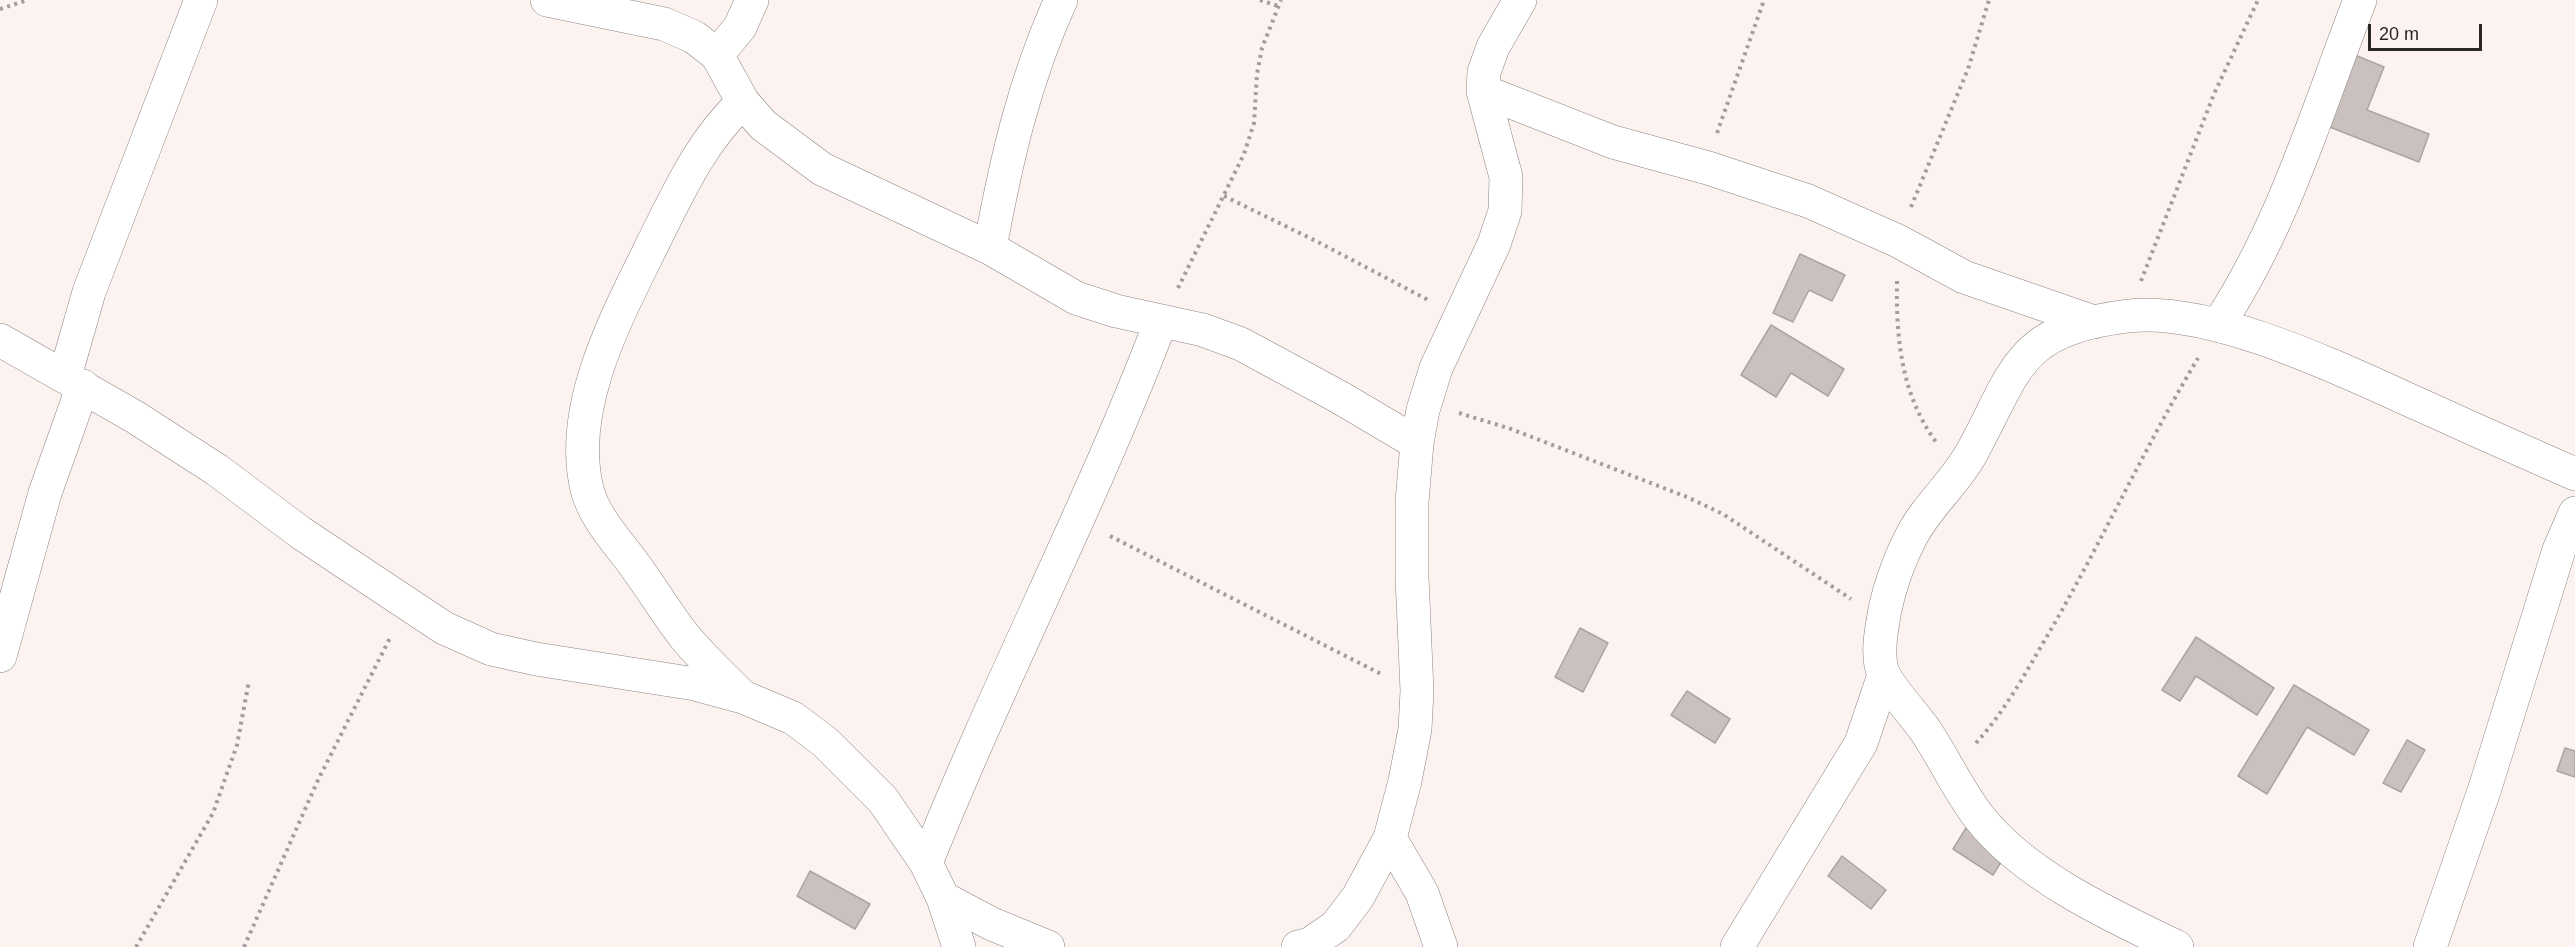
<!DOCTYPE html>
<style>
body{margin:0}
#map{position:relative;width:2575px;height:947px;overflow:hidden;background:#fcf3f0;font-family:Helvetica,sans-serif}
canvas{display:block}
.scale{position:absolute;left:2368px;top:24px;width:114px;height:27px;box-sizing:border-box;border:3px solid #292625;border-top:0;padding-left:8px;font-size:18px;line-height:21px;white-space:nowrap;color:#292625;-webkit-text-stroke:4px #fcf3f0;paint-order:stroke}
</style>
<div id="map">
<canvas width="2575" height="947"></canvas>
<div class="scale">20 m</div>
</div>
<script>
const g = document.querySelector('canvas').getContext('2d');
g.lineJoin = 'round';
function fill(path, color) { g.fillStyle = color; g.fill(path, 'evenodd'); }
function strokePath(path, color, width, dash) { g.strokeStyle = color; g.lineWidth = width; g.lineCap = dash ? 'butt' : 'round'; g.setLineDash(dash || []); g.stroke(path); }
const building = new Path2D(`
 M2355,55L2384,67L2367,110L2429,134L2419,162L2327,126Z
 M1800,254L1845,275L1832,301L1809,290L1793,322L1773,313Z
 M1771,325L1844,369L1828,396L1791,373L1776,397L1741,375Z
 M1580,628L1608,643L1583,692L1555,677Z
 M2196,637L2274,688L2257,715L2196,676L2180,701L2162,690Z
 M2294,685L2369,730L2354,755L2307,727L2267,794L2238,776Z
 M1687,691L1730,719L1715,743L1671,715Z
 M2407,740L2425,750L2401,792L2383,783Z
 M2565,748L2575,751V777L2557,771Z
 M1966,828L2006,854L1993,875L1953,849Z
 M1842,856L1886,890L1871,909L1828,876Z
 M810,871L870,904L855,929L797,896Z`);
fill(building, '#cac1bf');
strokePath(building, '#ada4a2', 1.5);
const street = new Path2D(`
 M547,0L664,24L694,37L717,55L743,102L763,125L822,169L990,248L1076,298L1116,311L1203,330L1241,344L1339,397L1417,443
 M717,55L740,27L752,0
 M1483,91L1613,142L1708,168L1808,201L1898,241L1964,277L2094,322
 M990,248C1006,161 1024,81 1061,0
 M2218,325C2284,225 2317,111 2360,0
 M0,340L135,417L217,470L301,533L444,628L491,649L536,659L695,684L743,697L793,718L825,742L883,800L926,863L943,898L959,947
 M65,376L89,292L201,0
 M0,656L45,493L83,386
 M742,696C723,677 702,658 685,637C666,613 651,587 633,563C616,540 594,517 587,489C567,406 618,315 653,243C678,193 701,141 743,102
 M1390,838L1422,893L1441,947
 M926,863C999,680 1091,505 1161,321
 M943,898L992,924L1048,947
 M1298,947L1310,944L1336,926L1358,897L1390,838L1405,781L1415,729L1417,691L1412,577V502L1417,443L1423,410L1436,368L1494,244L1505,211L1506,177L1483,91L1484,72L1493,47L1520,0
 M1737,947L1861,743L1884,675
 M2177,947C2110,915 2025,876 1979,817C1958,790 1944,758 1925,730C1915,716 1890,688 1884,675C1877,659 1880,638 1883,621C1887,594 1898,562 1911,537C1926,507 1954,484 1971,454C2018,368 2016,330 2128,316C2214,306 2346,372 2425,407C2475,430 2525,452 2575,474
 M2430,947L2485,788L2559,550L2575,513`);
strokePath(street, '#8c8481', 34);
strokePath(new Path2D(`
 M1260,0L1278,6
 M0,9L28,0
 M1717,133L1764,0
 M1224,196L1318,242L1430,301
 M1911,207L1968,69L1989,0
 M1897,281C1896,338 1901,394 1936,442
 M2141,281L2214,94L2258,0
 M1178,288L1244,154L1254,123L1257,74L1262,48L1281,0
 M1459,413L1511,429L1687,497L1723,514L1851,599
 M1110,536L1381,674
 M1976,743C2007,709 2030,665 2053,626C2104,537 2146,445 2198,358
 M136,947L213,813L237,745L249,681
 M244,947L318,780L391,636`), '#a39c9a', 4, [3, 4.5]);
strokePath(street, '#fff', 33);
</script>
